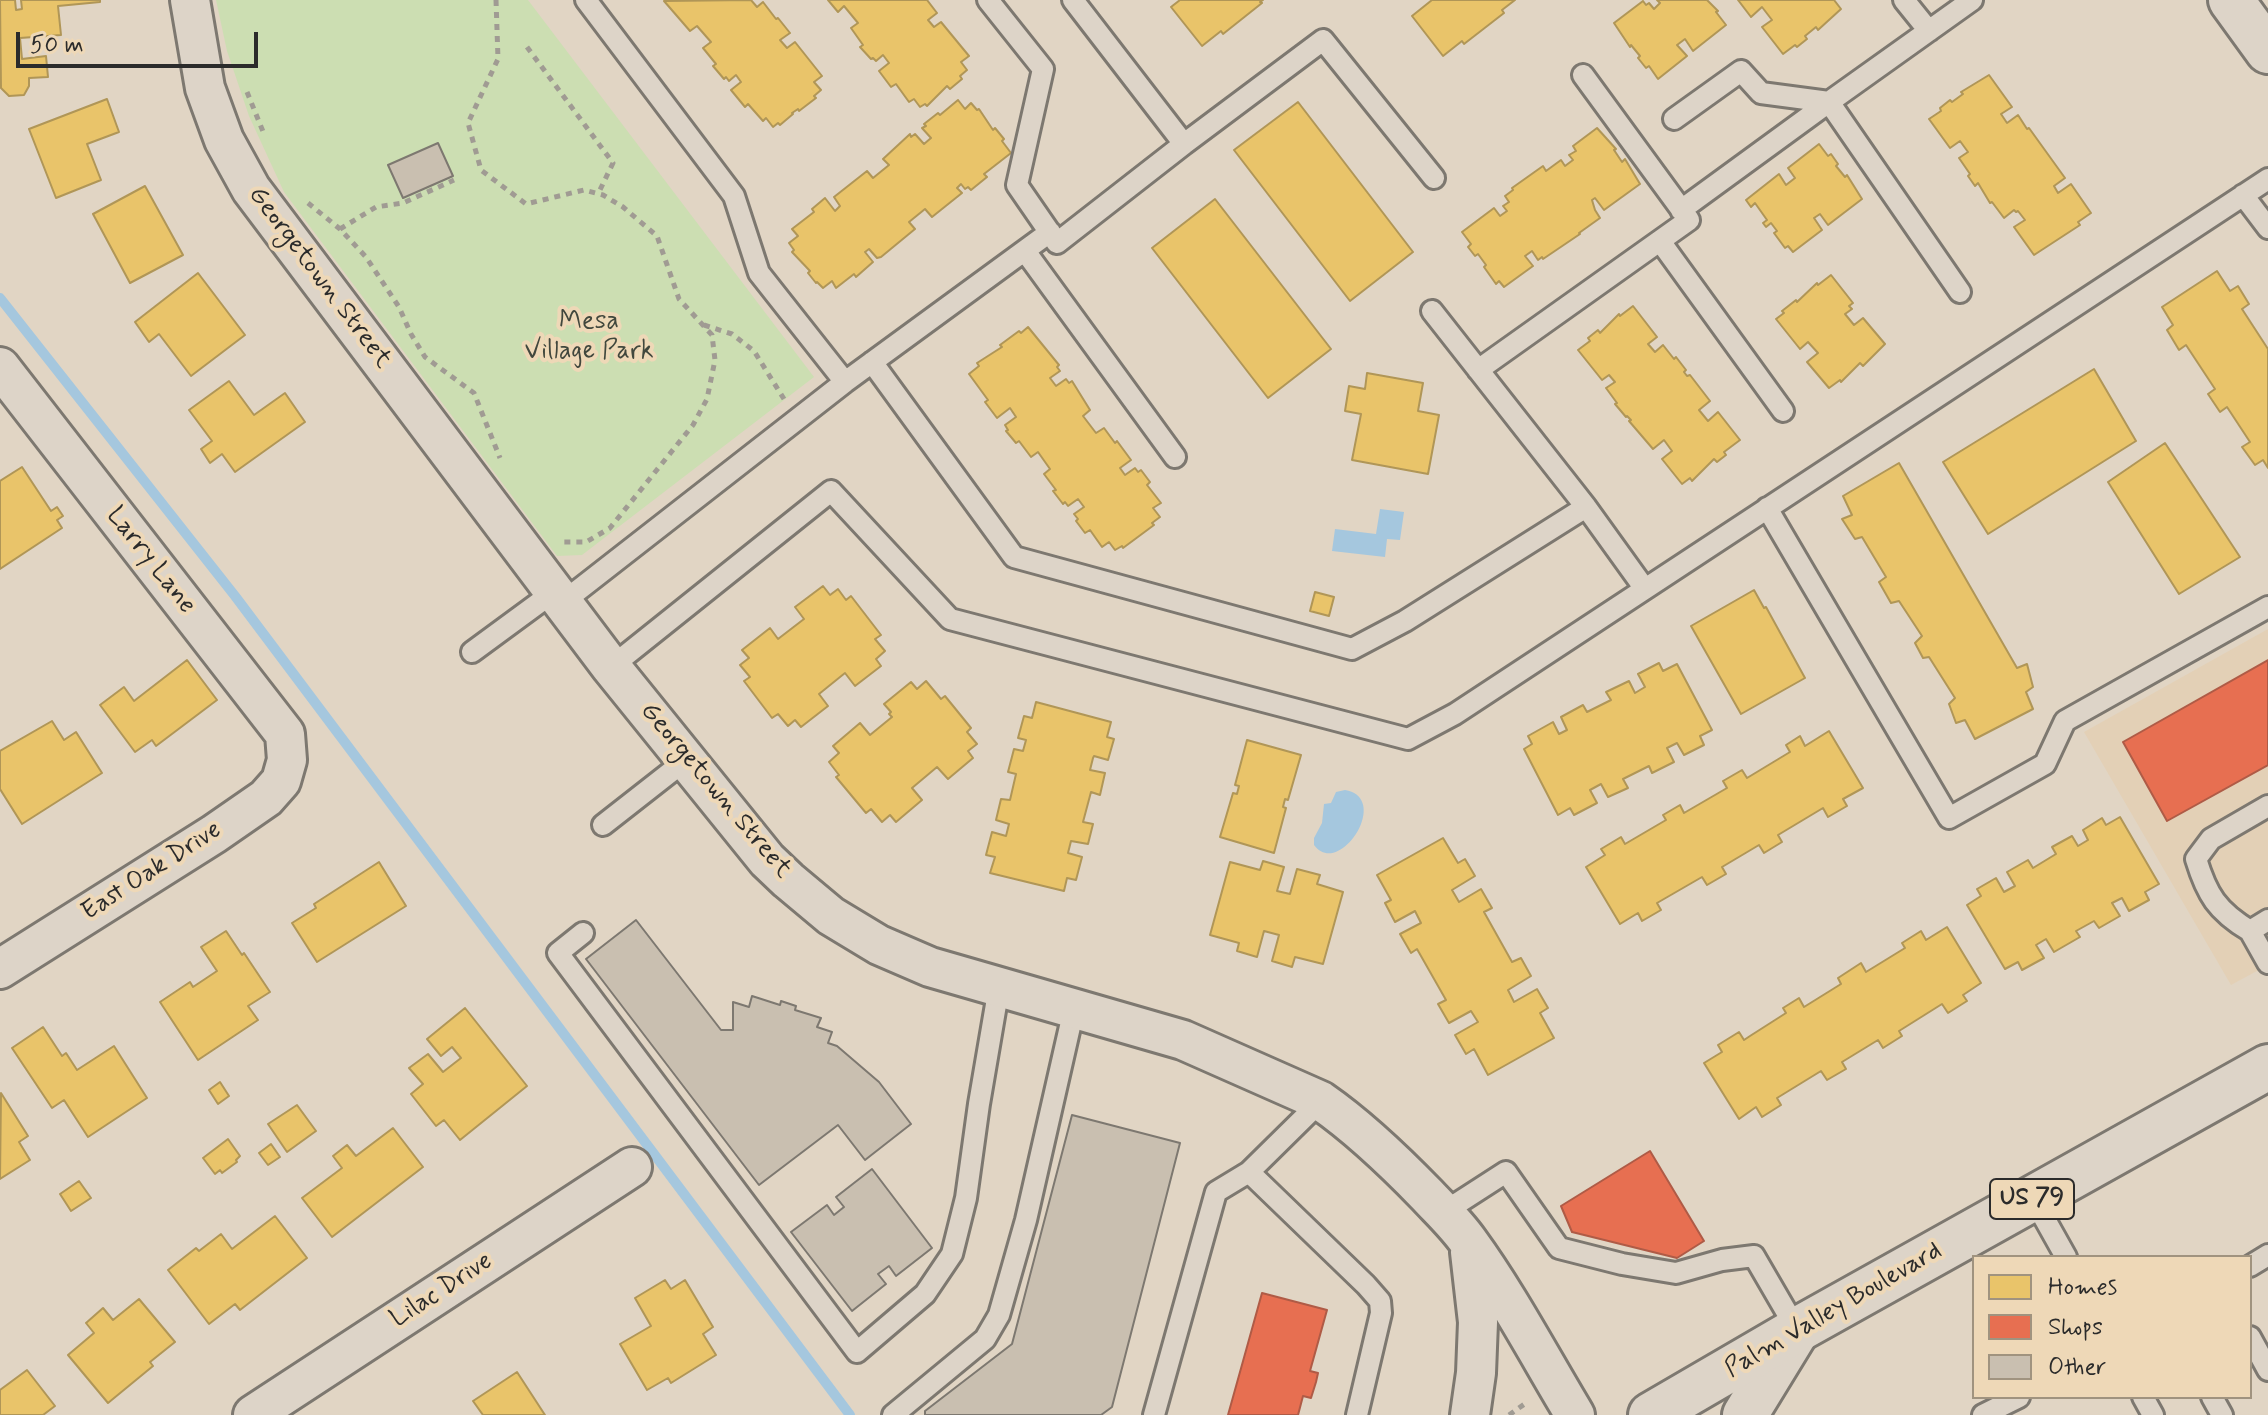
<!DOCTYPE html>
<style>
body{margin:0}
#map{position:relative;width:2268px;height:1415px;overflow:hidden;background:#e1d5c4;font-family:Mynerve,sans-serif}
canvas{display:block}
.legend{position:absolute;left:1972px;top:1255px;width:280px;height:144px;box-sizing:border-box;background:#eed8b7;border:2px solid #a0937f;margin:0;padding:10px 14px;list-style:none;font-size:24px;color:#2b2b2b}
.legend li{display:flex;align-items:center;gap:16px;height:40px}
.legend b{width:40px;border:2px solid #a0937f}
.scale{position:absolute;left:16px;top:32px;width:242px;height:36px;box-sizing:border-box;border:4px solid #2b2b2b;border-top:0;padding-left:10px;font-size:24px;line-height:28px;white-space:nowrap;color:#2b2b2b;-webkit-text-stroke:6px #eed8b7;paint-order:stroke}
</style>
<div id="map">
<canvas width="2268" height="1415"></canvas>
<ul class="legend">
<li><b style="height:22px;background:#e9c46a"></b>Homes</li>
<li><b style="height:22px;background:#e76f51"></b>Shops</li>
<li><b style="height:22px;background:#c9bfb0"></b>Other</li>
</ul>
<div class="scale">50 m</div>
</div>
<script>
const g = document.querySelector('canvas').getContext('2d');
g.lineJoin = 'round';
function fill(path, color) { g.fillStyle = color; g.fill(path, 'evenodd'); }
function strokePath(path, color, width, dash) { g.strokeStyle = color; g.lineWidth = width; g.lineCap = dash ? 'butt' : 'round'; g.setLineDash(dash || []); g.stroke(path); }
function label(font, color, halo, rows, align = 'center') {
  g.font = font + ' Mynerve,sans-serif'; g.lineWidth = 8; g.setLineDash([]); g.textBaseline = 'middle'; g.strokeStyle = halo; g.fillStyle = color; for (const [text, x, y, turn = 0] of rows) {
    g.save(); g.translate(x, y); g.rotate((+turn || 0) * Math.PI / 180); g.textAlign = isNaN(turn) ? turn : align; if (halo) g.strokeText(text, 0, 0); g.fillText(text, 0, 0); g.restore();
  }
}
fill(new Path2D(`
 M2268,629V965L2231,985L2084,732Z`), '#e3d0b6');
fill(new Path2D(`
 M216,0H528L814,377L582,555L557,556L284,192L249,116L227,51Z`), '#ccdeb2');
fill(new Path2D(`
 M1380,509L1404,512L1400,540L1387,539L1385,557L1332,551L1335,529L1376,534Z
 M1345,790C1392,798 1339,879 1314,845V838L1322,823L1324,804L1331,803L1336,792Z`), '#a5c7de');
const homes = new Path2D(`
 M0,0H15L16,10L22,9L21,0H100V2L58,6L61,35L20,38L22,59L46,56L48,77L29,78V86L24,95L9,96L1,88Z
 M751,0L757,7L763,2L776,19L778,18L790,33L780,40L787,48L795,42L822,76L814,82L821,90L814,96L816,98L799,111L798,109L792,113L793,114L780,125L778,123L773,127L766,118L763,121L748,104L745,107L731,90L741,82L736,75L729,81L726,77L724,79L713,66L716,64L703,48L711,42L697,26L690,31L664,1Z
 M828,0H927L937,13L928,20L934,27L941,22L969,56L961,62L967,70L960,76L962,79L950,89L947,86L927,106L925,104L920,107L914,99L909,102L896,84L891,87L879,71L889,63L883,55L876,61L873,58L871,59L860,47L863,45L851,28L858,23L844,6L838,12Z
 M1180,0H1263L1260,2L1262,3L1223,34L1221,31L1202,46L1171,7Z
 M1432,0H1515L1502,10L1504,13L1464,44L1462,41L1443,56L1412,16Z
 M1657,0H1707L1718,11L1716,12L1726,25L1693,51L1685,39L1677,45L1687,56L1658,79L1649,66L1646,68L1638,58L1640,56L1631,45L1630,47L1614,23L1643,1L1646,5L1649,3L1654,9L1660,3Z
 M1738,0H1834L1841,9L1818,30L1816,27L1805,36L1807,39L1797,47L1795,45L1783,54L1762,27L1772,20L1762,7L1751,17Z
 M1989,75L2012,107L2001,114L2007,123L2018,115L2027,129L2029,128L2065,178L2054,186L2058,193L2071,184L2091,213L2078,222L2080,225L2034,255L2014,227L2025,220L2018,211L2016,212L2014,210L2004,218L1992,202L1990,203L1978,183L1975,186L1968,176L1970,174L1959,158L1968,152L1960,141L1950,148L1929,119L1941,111L1940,108L1950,100L1952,102L1963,94L1961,92Z
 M107,99L119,132L87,144L101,180L56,198L29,129Z
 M958,100L965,109L971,103L977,110L979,109L993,130L995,128L1004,139L1002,141L1011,153L984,174L987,177L971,190L968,187L965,189L961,184L957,188L962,193L932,217L925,209L909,222L915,229L881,257L877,258L869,249L865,252L873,262L856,277L854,274L836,288L832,281L823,288L817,282L816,283L808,273L810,271L792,252L794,250L789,243L798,236L792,229L814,212L812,209L825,198L835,211L840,206L834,197L867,171L873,178L889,165L883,159L910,134L911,137L915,134L924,144L931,138L922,128L926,126L924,124L938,113L940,115Z
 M1298,102L1413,252L1350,301L1234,150Z
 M1597,128L1616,149L1614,150L1622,162L1625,159L1640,184L1604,210L1595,198L1592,200L1595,210L1600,218L1579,233L1580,234L1543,259L1542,257L1538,260L1532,251L1525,256L1533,266L1504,287L1499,281L1496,284L1484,267L1486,265L1478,254L1475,256L1468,247L1471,244L1462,232L1494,208L1500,216L1507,211L1503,206L1509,202L1505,196L1513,190L1512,188L1543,166L1546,171L1561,160L1565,166L1573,160L1569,155L1576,151L1573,146Z
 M1819,144L1828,156L1831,154L1838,164L1836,166L1845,177L1847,175L1862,199L1828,225L1820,214L1814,218L1822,230L1793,252L1788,246L1785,248L1774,233L1777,231L1771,223L1766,227L1763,223L1767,220L1755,203L1751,207L1746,200L1779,174L1786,185L1795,178L1788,168Z
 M145,186L183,255L130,283L93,214Z
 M1215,199L1331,349L1268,398L1152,248Z
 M2217,271L2230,291L2238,286L2249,304L2242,309L2268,349V468L2263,460L2255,465L2242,447L2250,442L2227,407L2220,412L2208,394L2215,389L2186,345L2179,350L2167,330L2173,325L2162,307Z
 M198,273L245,335L191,376L159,334L149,342L135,322Z
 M1831,275L1853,303L1849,306L1852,309L1845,314L1854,325L1863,318L1885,344L1863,366L1860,363L1841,382L1840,380L1829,388L1807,362L1818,353L1808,342L1800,349L1776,319L1784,313L1782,311L1796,300L1797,302L1817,283L1818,285Z
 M1633,306L1657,337L1648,344L1655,352L1663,345L1674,359L1676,357L1686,370L1684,372L1687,376L1690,375L1710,401L1699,410L1708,421L1718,412L1740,440L1724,452L1726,455L1717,462L1714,459L1692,481L1690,478L1682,484L1662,459L1672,451L1664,440L1653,449L1629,421L1631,420L1627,416L1626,417L1615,404L1617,403L1606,388L1615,382L1609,375L1602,380L1578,350L1590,341L1588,338L1598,330L1600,333L1619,314L1620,316Z
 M1028,327L1059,365L1057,367L1060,371L1050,378L1056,386L1066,379L1069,383L1072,381L1090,410L1083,416L1096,433L1104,428L1115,443L1117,441L1131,460L1120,468L1125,475L1135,468L1138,472L1141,470L1150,482L1147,485L1161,503L1153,508L1160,517L1152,523L1154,525L1123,548L1122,546L1115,550L1109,542L1102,547L1090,530L1085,533L1076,521L1078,519L1074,514L1084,507L1078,499L1068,506L1065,502L1063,504L1053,491L1056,490L1044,474L1050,469L1038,452L1031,457L1019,441L1016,443L1006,431L1008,430L1005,425L1016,417L1010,408L997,418L985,402L988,400L969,374L979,366L977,363L1002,347L1000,345L1019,331L1021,333Z
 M2094,369L2136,441L1988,534L1943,462Z
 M1367,373L1423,383L1418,411L1439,415L1428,474L1352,460L1361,414L1345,411L1349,386L1365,389Z
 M229,381L254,415L285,393L305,422L235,472L222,454L210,463L201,449L212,441L189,410Z
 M2165,443L2240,557L2179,594L2108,482Z
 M1899,463L2017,668L2027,664L2033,687L2026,692L2033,709L1975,739L1965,720L1956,723L1949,704L1955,698L1929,657L1923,658L1915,643L1922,636L1899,601L1891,603L1879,582L1886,577L1862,537L1855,539L1842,519L1852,515L1843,496Z
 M22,467L51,511L57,507L63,516L57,520L62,528L0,569V481Z
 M823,586L830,595L838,589L846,600L851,596L881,635L875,639L885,651L876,659L881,666L855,686L845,673L819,694L828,706L801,727L795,720L788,726L778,714L772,718L744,681L750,677L740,665L749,658L742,650L770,628L778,639L804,619L795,607Z
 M1754,590L1764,608L1766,607L1805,678L1741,714L1691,626Z
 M1315,592L1334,597L1329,616L1310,611Z
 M187,660L217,700L156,746L152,740L135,752L100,705L124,687L134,701Z
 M1659,663L1663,671L1677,664L1712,730L1700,736L1704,745L1684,755L1677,743L1667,748L1674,762L1652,773L1649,766L1623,779L1628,788L1608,797L1601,784L1590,790L1597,803L1574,815L1570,808L1558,815L1524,749L1532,744L1528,736L1553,722L1559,734L1567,730L1561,717L1583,705L1587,712L1611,700L1606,692L1629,681L1635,693L1645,687L1638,674Z
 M926,681L941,699L945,696L971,728L967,732L977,744L968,751L973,758L948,779L937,767L912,788L922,800L896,822L890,815L882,822L871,809L866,813L836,777L839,775L829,762L839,753L833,746L860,723L870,735L892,717L889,714L891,712L884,704L911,682L917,689Z
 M1036,702L1111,722L1107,737L1114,739L1108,760L1094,756L1093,758L1090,770L1105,773L1100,795L1091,792L1083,822L1093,824L1088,844L1071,841L1068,853L1082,857L1076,880L1067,878L1064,891L990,873L995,857L986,855L992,832L1006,836L1009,824L996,820L1001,799L1010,800L1016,774L1008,772L1014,749L1023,751L1026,740L1018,738L1024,716L1032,718Z
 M52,721L64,740L76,732L102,773L22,824L0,789V751Z
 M1829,731L1863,788L1843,799L1847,806L1828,817L1823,808L1778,835L1782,842L1764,853L1759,845L1722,867L1726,874L1707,885L1702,877L1657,903L1661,910L1642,921L1638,913L1620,924L1586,867L1605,855L1601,849L1621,837L1625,844L1666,820L1663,815L1680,805L1684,813L1727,788L1723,781L1742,770L1747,778L1790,752L1786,745L1800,736L1805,746Z
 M1247,740L1301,755L1288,800L1285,799L1283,807L1286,808L1274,853L1220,837L1233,793L1237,794L1239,786L1235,785Z
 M2120,817L2159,884L2145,892L2149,900L2129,911L2122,898L2112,903L2120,916L2099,928L2094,921L2076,931L2080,937L2054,952L2046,939L2036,945L2044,958L2022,970L2018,962L2005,969L1967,905L1981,896L1977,889L1996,878L2004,892L2015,886L2007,872L2028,860L2033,868L2056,854L2052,847L2072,836L2078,846L2088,840L2083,830L2102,818L2106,825Z
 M1443,838L1458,863L1465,859L1475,876L1452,890L1459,902L1481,889L1492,908L1484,912L1512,962L1521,958L1531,976L1508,990L1514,1002L1537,989L1548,1008L1540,1013L1554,1038L1488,1075L1474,1049L1466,1054L1455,1035L1478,1022L1471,1011L1449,1023L1438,1004L1446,1000L1417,949L1411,953L1400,934L1421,923L1415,911L1395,922L1385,903L1391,900L1377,875Z
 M1263,861L1284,867L1277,891L1290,894L1297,869L1320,875L1317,884L1343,892L1323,964L1295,957L1292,967L1272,961L1279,935L1264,931L1257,957L1237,951L1239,943L1210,935L1230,862L1260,870Z
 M379,862L406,906L317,962L292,923L316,908L314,904Z
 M1947,927L1981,983L1963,995L1967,1001L1948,1013L1942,1004L1899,1031L1902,1036L1883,1048L1878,1040L1842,1062L1846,1069L1827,1080L1821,1071L1777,1098L1781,1105L1762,1117L1756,1107L1739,1119L1704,1063L1722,1052L1718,1045L1739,1032L1744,1040L1750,1036L1786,1013L1783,1008L1799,998L1804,1007L1841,984L1838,978L1861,963L1866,972L1905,948L1902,943L1921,931L1926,940Z
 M226,931L242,955L244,953L270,992L248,1006L258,1020L198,1060L160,1002L190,982L193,987L217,971L201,947Z
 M465,1008L527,1086L460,1140L444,1120L436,1126L411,1094L423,1084L409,1068L428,1054L443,1072L461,1058L452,1047L441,1056L427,1039Z
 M43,1027L62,1056L66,1053L77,1070L114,1046L147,1098L88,1137L64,1100L52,1108L12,1048Z
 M220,1082L229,1096L218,1104L209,1090Z
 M1,1093L28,1136L19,1142L30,1160L0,1179Z
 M297,1105L316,1131L287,1152L268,1124Z
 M393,1128L423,1167L332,1237L302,1198L342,1168L333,1156L347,1145L356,1156Z
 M228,1139L240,1156L236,1160L237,1162L222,1173L220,1170L215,1174L203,1158Z
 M271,1144L280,1157L268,1165L259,1153Z
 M79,1181L91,1198L71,1211L60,1194Z
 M275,1216L307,1258L240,1310L235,1304L209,1324L168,1270L196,1248L199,1251L221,1234L232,1249Z
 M665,1280L671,1289L685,1280L713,1327L703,1334L716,1355L671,1383L668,1378L647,1390L620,1344L651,1326L635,1298Z
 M139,1299L175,1342L150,1362L153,1366L108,1403L68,1355L94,1333L86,1323L103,1308L113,1320Z
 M27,1370L55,1406L43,1415H0V1390Z
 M517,1372L545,1415H483L473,1401Z`);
fill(homes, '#e9c46a');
strokePath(homes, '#b09657', 2);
const shops = new Path2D(`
 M2268,660V765L2167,821L2123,742Z
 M1650,1151L1704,1241L1677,1258L1572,1232L1561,1206Z
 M1262,1293L1327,1310L1310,1371L1318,1373L1316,1382L1311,1398L1303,1396L1298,1415H1228Z`);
fill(shops, '#e76f51');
strokePath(shops, '#af5b46', 2);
strokePath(new Path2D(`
 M0,298L235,596L850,1415`), '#a5c7de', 10);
const building = new Path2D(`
 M438,143L453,176L403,198L388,165Z
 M636,920L721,1030H733V1002L749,1007L752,996L780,1005L781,1001L796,1006L795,1010L821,1018L817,1027L832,1032L828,1043L837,1046L879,1082L911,1124L865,1160L838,1125L759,1185L586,959Z
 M1072,1115L1180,1143L1112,1407L1101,1415H925V1411L1012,1344Z
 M872,1169L932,1248L896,1276L889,1266L878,1274L886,1284L852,1311L791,1232L827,1205L834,1215L844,1207L836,1197Z`);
fill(building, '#c9bfb0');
strokePath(building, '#7d7870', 2);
const service = new Path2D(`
 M586,0L734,196L759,273L845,382L1050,232
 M988,0L1043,69L1017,185L1057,243L1184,144
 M1073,0L1184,144L1323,40L1434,178
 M1904,0L1929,31
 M1674,119L1741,71L1761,93L1829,102
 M2243,195L2268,228
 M1681,210L1829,102
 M1660,241L1783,411
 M1025,251L1175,457
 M1960,292L1829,102L1972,0
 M1432,311L1586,507L1645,589
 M872,362L1014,557L1352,649L1405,621L1586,507
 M1478,370L1689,220L1583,75
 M1767,508L1949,818L2045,764L2065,721L2268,607
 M563,602L845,382
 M472,652L555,591
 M611,667L831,491L950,619L1408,739L1455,714L2268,179
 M603,825L686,760
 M2268,920L2250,931L2268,963
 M2250,931C2217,911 2207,895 2196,859L2211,839L2268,806
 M583,933L558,953L857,1352L925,1294L952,1254L966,1198L979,1104L999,987
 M1249,1172L1366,1285L1380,1301L1381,1313L1357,1415
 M2033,1198L2066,1257
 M1444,1212L1506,1172L1559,1248L1622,1264L1676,1273L1722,1260L1754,1256L1797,1330
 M2250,1266L2268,1255
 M2250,1337L2268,1370
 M2143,1397L2153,1415
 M2212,1397L2222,1415
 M893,1415L985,1339L999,1315L1026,1220L1074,1009
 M1154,1415L1216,1192L1249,1172L1321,1101
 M1983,1415L2019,1397`);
const minor = new Path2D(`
 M190,0L205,88L224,140L251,189L611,667L767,860L788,880L831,916L879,945L930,967L1183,1040L1321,1101C1360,1128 1395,1162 1427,1195C1441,1210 1456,1224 1468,1241C1508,1296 1540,1357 1575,1415
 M0,367L285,734L287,760L281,781L266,798L214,834L0,969
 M1470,1252L1478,1322L1476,1373L1470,1415
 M253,1415L632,1167`);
const tertiary = new Path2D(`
 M1745,1415L1797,1330`);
const secondary = new Path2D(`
 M2231,0L2268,51`);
const trunk = new Path2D(`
 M1651,1415L1797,1330L2268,1067`);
strokePath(service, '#7d7870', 26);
strokePath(minor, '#7d7870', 44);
strokePath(tertiary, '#7d7870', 50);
strokePath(secondary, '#7d7870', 50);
strokePath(trunk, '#7d7870', 50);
strokePath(new Path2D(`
 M496,0L498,59L468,123L481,170L526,204L584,190L603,195L623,207L657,236L679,299L712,335L715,360L707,399L693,425L610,528L586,542H564L561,539
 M527,47L613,163L598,194
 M247,92L264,134
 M308,203L340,229L366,257L399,307L411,334L425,357L474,393L500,458
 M340,229L376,207L403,203L454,180
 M704,325L732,334L754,351L784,399
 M1509,1415L1526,1403`), '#a09b93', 5, [6, 6]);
strokePath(service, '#ddd4c8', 20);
strokePath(minor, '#ddd4c8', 38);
strokePath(tertiary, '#ddd4c8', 44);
strokePath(secondary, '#ddd4c8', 44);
strokePath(trunk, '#ddd4c8', 44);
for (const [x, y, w] of [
 [2032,1199,84]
]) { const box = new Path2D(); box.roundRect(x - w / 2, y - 20, w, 40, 6); g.fillStyle = '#eed8b7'; g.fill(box); strokePath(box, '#2b2b2b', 2); }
label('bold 24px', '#2b2b2b', null, [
 ["US 79",2032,1199]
]);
label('26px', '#2b2b2b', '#eed8b7', [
 ["Georgetown Street",319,278,53],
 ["Larry Lane",150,561,52],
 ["Georgetown Street",715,791,50],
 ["East Oak Drive",152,872,-33],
 ["Lilac Drive",442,1291,-33],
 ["Palm Valley Boulevard",1834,1311,-30]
]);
label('26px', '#41473d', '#eed8b7', [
 ["Mesa",589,323],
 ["Village Park",589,353]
]);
</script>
